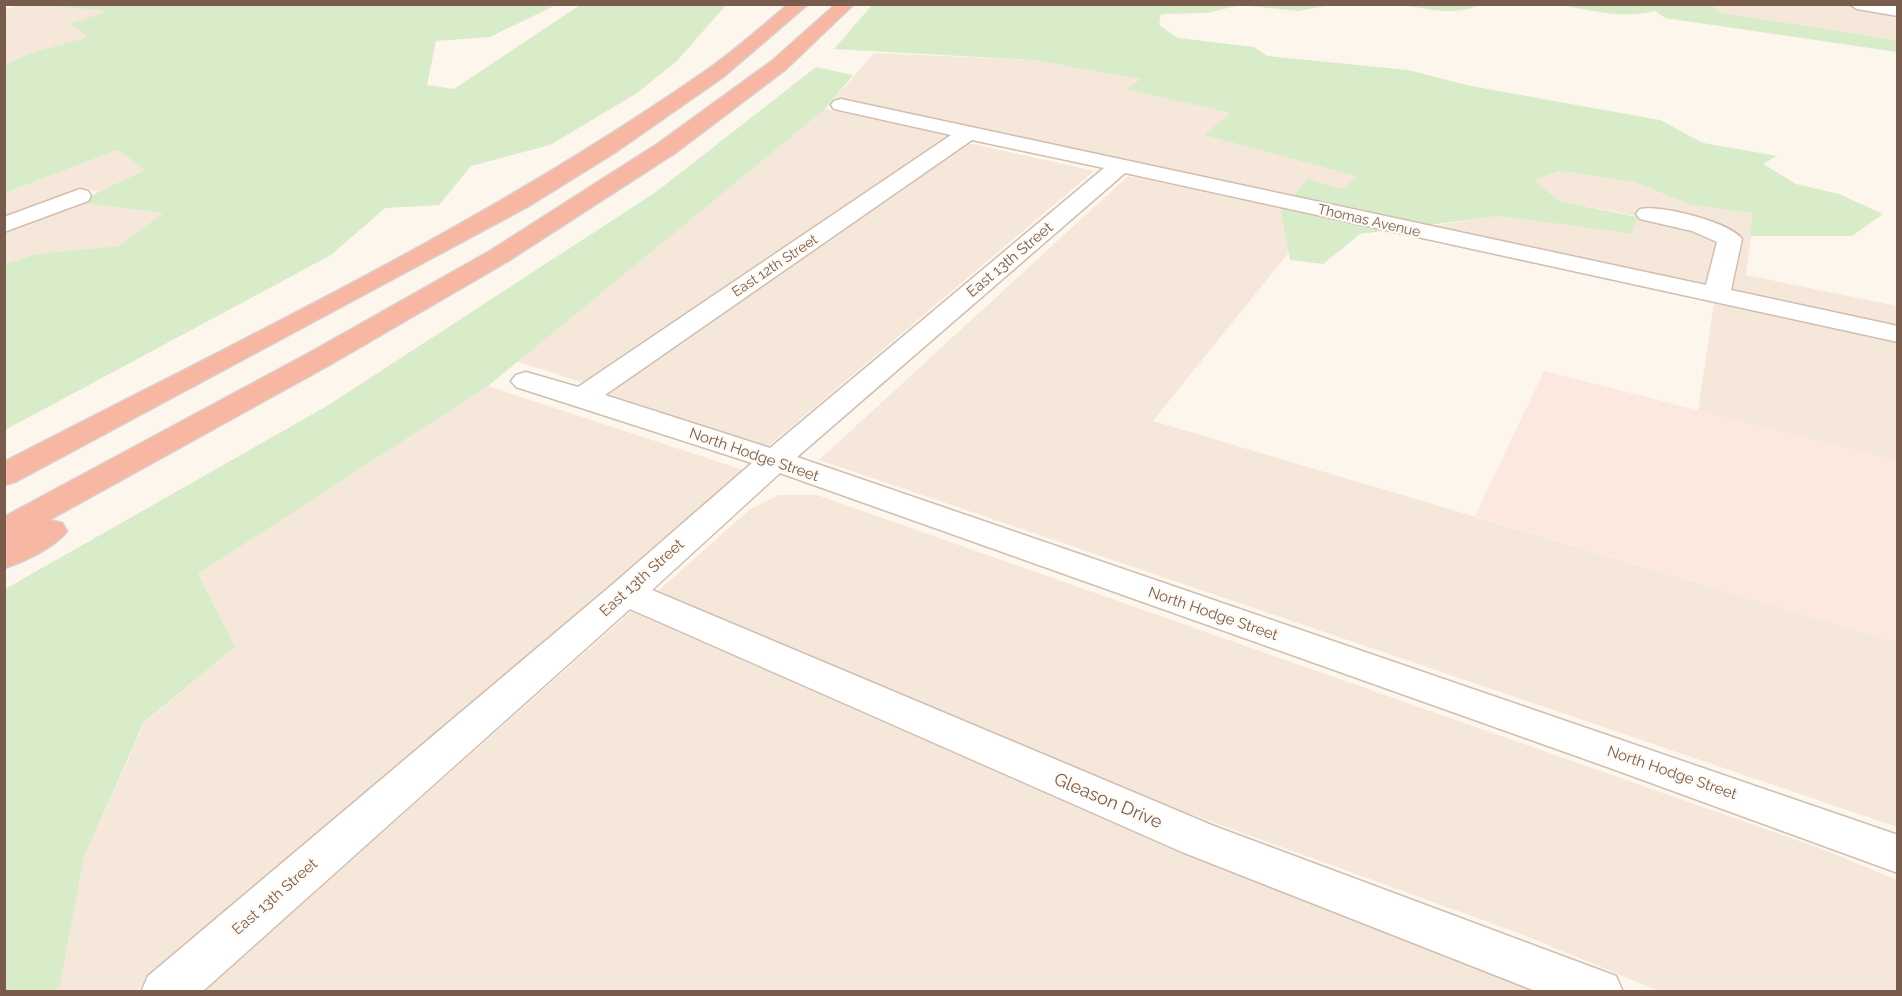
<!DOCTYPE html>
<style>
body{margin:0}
#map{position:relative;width:1902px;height:996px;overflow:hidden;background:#fdf6ec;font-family:Raleway,sans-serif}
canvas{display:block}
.frame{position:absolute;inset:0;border:6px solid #7a5c4d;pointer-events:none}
</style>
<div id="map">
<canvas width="1902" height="996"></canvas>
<div class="frame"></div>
</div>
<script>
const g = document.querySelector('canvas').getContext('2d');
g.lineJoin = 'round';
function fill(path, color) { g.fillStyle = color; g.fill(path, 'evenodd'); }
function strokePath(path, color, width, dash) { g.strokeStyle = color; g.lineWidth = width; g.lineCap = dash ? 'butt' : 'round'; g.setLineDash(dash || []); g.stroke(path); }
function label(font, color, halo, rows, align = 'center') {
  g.font = font + ' Raleway,sans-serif'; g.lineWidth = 4.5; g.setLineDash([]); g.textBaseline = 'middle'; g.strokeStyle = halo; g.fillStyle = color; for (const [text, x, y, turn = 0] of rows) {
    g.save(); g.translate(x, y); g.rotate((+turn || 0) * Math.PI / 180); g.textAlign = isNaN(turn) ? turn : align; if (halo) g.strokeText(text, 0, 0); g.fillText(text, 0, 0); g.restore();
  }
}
fill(new Path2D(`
 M43,4L110,11L71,24L89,37L28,54L5,65L4,9L23,5Z
 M1836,4L1897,13V40L1717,12L1713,5Z
 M874,53L1033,60L1142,79L1127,89L1232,113L1205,135L1356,176L1344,189L1308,180L1293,196L835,98Z
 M825,109L950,136L584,383L516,361Z
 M968,143L1094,171L766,448L606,393Z
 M117,150L147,170L98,192L86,188L5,219V193Z
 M1560,171L1634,182L1691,205L1754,213L1746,275L1897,306V327L1424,227L1499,216L1632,234L1637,216L1559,201L1534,180Z
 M1128,176L1280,208L1289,252L1153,421L1897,642V827L819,460Z
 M82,203L163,213L119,246L35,254L5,264V233Z
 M1714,303L1897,341V461L1698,411Z
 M488,386L743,470L136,991L54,992L60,984L84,857L145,722L235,647L198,574Z
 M778,495H817L1825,850L1897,880V991H1659L1516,932L1182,811L658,591L749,510Z
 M633,610L1176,850L1544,991L203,992Z`), '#f5e8da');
fill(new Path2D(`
 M1544,371L1897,461V642L1475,516Z`), '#fde8e0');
fill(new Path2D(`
 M43,5H556L490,37L436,41L427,85L454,89L580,5H726L677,61L637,93L550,145L471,166L439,205L385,208L331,255L5,430V264L35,254L119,246L163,213L82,203L98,192L146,170L117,150L5,193V65L28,54L88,37L70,24L108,11Z
 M872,5H1331L1298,11L1240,5L1207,13L1161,14L1159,25L1178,38L1254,47L1267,56L1408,70L1471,86L1660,120L1703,143L1777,156L1763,164L1796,184L1839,194L1883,214L1852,236H1750L1753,213L1691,205L1634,182L1560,171L1534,180L1559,201L1637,217L1632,234L1499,216L1360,234L1323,264L1290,260L1280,208L1250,201L1251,187L1293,196L1308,179L1343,189L1356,176L1204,135L1231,113L1126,89L1141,79L1033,60L834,49Z
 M1401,5L1479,4V5C1453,17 1427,8 1401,5Z
 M1562,5H1713L1717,12L1897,40V52L1665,18L1655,11C1625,19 1591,11 1562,5Z
 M816,67L853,75L825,109L488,386L198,574L235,647L144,722L84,857L60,985L54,991H5V589L327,406L656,192Z`), '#d8ecc9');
const minor = new Path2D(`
 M1849,4L1898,6V16L1857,9Z
 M841,99L1706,285L1717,242L1692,231L1640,219L1636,214L1640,209C1659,204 1730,222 1742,239L1731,290L1898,326V342L1125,173L797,457L1898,835V873L1610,768L780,473L652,590L1214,826L1616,976L1623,992H1538L1182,852L630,609L202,992H141L148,976L613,584L752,463L516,387L511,381L516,375L526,372L578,387L951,135L834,109L831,105L834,101ZM972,140L1104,168L770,448L605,395Z
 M80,189L88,191L91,196L88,201L4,232V217Z`);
const highway = new Path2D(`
 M789,4H808L723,77L614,153L527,207L15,482L4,485V462C242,339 487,224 707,70C736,50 762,26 789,4Z
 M836,4H854L786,69L675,153L508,261L331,364L49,520L62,523L67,531C57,546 22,563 4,568V517L311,352L490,251L659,143L772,61Z`);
strokePath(minor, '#d1beb0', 3);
strokePath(highway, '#dad1cd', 3);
fill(minor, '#fff');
fill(highway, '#f7b7a3');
label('14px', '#7a5c4d', '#fffaf3', [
 ["Thomas Avenue",1369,221,13],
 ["East 12th Street",775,266,-34]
]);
label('15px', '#7a5c4d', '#fffaf3', [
 ["East 13th Street",1010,260,-40],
 ["North Hodge Street",754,455,19],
 ["East 13th Street",642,578,-42],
 ["North Hodge Street",1213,614,19],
 ["North Hodge Street",1672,773,19],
 ["East 13th Street",275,897,-41]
]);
label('18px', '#7a5c4d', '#fffaf3', [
 ["Gleason Drive",1108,801,23]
]);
</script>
